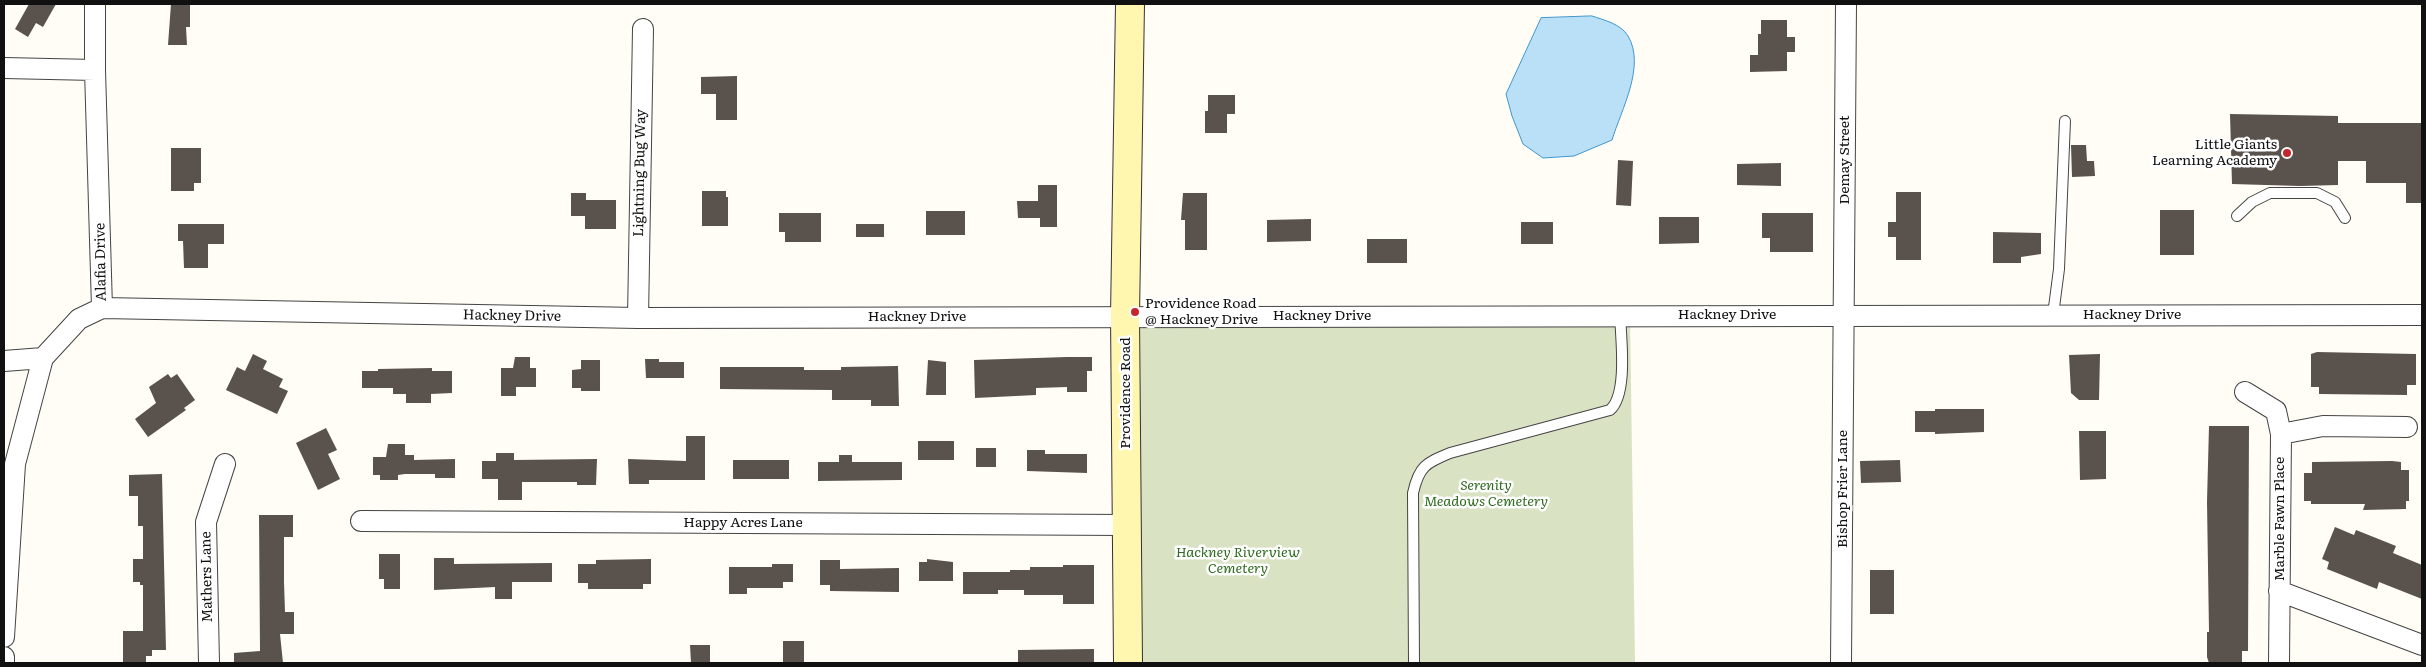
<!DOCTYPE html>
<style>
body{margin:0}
#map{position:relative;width:2426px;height:667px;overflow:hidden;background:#fffdf5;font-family:Literata,serif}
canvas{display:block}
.frame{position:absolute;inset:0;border:5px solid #111;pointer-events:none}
</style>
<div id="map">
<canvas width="2426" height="667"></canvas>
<div class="frame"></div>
</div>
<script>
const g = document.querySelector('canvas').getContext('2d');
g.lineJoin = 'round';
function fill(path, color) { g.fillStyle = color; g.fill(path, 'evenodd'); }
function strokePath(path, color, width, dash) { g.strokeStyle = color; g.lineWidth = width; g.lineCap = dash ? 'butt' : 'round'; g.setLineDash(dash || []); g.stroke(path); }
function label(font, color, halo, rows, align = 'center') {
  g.font = font + ' Literata,serif'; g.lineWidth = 5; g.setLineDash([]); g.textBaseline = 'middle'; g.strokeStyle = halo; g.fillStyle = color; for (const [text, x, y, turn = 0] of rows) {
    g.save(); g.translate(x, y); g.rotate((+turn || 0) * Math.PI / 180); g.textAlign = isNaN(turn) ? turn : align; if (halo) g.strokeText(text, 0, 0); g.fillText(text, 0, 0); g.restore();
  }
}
fill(new Path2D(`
 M1630,315L1635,663H1136V328L1336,325Z`), '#d9e3c4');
const water = new Path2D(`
 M1592,16C1604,20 1621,24 1628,36C1646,66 1621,110 1612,140L1574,156L1543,158L1523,144L1512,116L1506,94L1541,18Z`);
fill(water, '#b9e0f7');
strokePath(water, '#3f96cf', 1);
fill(new Path2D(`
 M29,4H56L43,27L36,23L28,37L15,29Z
 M171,4H190V27H186L187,45H168Z
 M1761,20H1787V37H1795V52H1787V71L1750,72V55H1758V34H1761Z
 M737,76V120H716V94H701V77Z
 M1208,95H1235V114H1227V133H1205V111H1208Z
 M2230,114L2338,116V123H2422V203H2406V183H2366V161H2338V185L2300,186L2232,184Z
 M2071,145H2086L2087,161H2094L2095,176L2072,177Z
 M171,148H201V183H194V191H171Z
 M1618,160L1633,161L1631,206L1616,205Z
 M1781,163V186L1737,185V164Z
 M1038,185H1057V227H1040V218H1018L1017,201H1038Z
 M702,191H726V197H728V226H702Z
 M1896,192H1921V260H1896V237H1888V222H1896Z
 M571,193H586V200H616V229H585V216H571Z
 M1183,193H1207V250H1185V220H1181Z
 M2160,210H2194V255H2160Z
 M926,211H965V235H926Z
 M779,213H821V242H785V232H779Z
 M1762,213H1813V252H1770V238H1762Z
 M1659,217H1699V243L1659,244Z
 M1311,219V241L1267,242V220Z
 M1521,222H1553V244H1521Z
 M178,224H224V244H208V268H184L183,241H178Z
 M856,224H884V237H856Z
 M1993,232L2041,233V254L2021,257V263H1993Z
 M1367,239H1407V263H1367Z
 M2317,352L2416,354V385H2407V395L2319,394V387H2311V354Z
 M253,354L267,361L263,369L283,379L279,387L288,391L277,414L226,390L237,367L245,371Z
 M2100,354L2099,400H2079L2071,393L2069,355Z
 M515,357H530V368H536V387H516V396H501V368H513Z
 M1067,357H1092V371H1087V392H1067V387L1036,388V395L975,398L974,360Z
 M645,359H659V362H684V378H646Z
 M581,360H600V391H581V388H572V370L581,369Z
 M928,360L946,362V395H926Z
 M898,366L899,406H871V400H832V390L720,389V367H804V370H841V367Z
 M432,368V371H452V393L431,394V403H406V394H393V388H362V371H378V369Z
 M168,374L171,378L177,374L195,400L184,408L186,410L148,437L135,419L156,403L149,387Z
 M1935,409H1984V432L1935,434V432H1915V411H1935Z
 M2209,426H2249L2248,651H2242V663H2209L2207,657V632H2209L2207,502Z
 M326,428L337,450L328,454L340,479L318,490L296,443Z
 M2079,431H2106V479L2080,480Z
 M686,436H705V480H649V484H629L628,459L686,461Z
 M918,441H954V460H918Z
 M388,444H405V455H414V460L455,459V478H435V474H405L398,475V480H380V475H373V457H386Z
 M976,448H996V467H976Z
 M1027,450H1045V454H1087V473L1027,471Z
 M496,453H514V460L597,459L596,485H577V482H522V500H498V479H482V461H496Z
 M839,455H852V462H902V480L818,481V462H839Z
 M733,460H789V479H733Z
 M1900,460L1901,482L1861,483L1860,461Z
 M2392,461L2401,462V470H2409V501H2406V509L2363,510L2365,504H2311V501H2304V473H2312V462Z
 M162,474L166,650H152V656H146V663H123V631H143V585H140V582H133V559H143V526H138V496H129V475Z
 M259,515H293V537H284V582L285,612H294V634H280L283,663H234V653L260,651Z
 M2335,527L2354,535L2356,530L2396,546L2393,553L2422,565V599L2379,582L2377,589L2327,569L2329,562L2322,559Z
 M379,554H400V589H384V579H379Z
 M434,558H454V564L552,563V582H512V599H495V587L434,590Z
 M651,559V584H643V589H588V583H578V564H596V560Z
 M927,559L953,562V581H919V562H927Z
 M820,560H840V569L899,568V592L830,591V585H820Z
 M772,564H793V582H783V588H747V594H729V567H772Z
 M1063,565H1094V604H1063V595H1024V590H998V594H963V572H1010V570H1030V567H1063Z
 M1870,570H1894V614H1870Z
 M783,641H804V663H783Z
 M690,645H710V663H691Z
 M1094,649V663H1018V650Z`), '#5a524d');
const lane = new Path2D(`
 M2237,216L2252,202L2270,193H2317L2335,202L2345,218
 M2053,315L2059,269L2065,121
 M1414,663L1413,493C1419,466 1426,463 1450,453L1610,410C1628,394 1621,339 1620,315`);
const street = new Path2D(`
 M95,4V70L102,308
 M4,68L95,70
 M638,318L643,29
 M4,361L43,358
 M2245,392L2276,411L2281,434L2279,663
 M2281,434L2323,426L2407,427
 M361,521L1126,525
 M2279,591L2422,645
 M4,637L15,464L43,358L79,319L102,308L638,318L2422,315
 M4,657V663
 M209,663L206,522L225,464
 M1841,663L1846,4`);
const secondary = new Path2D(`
 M1128,663L1125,316L1130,4`);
strokePath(lane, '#444', 12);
strokePath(street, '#444', 22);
strokePath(secondary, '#333', 30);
strokePath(lane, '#fff', 10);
strokePath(street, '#fff', 20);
strokePath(secondary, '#fff6b0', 28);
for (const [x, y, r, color] of [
 [2287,153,5,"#c4262e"],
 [1135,312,5,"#c4262e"]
]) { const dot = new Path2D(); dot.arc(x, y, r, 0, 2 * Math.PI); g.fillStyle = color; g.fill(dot); strokePath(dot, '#fff', 2); }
label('14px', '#111', '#fff', [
 ["Little Giants",2277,145],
 ["Learning Academy",2277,161],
 ["Providence Road",1145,304,"left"],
 ["@ Hackney Drive",1145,320,"left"]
], 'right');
label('14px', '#111', '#fff', [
 ["Demay Street",1845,160,-90],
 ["Lightning Bug Way",640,173,-89],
 ["Alafia Drive",101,262,-91],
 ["Hackney Drive",1727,315],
 ["Hackney Drive",2132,315],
 ["Hackney Drive",512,316,1],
 ["Hackney Drive",1322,316],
 ["Hackney Drive",917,317],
 ["Providence Road",1126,393,-90],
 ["Bishop Frier Lane",1843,489,-90],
 ["Marble Fawn Place",2280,519,-90],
 ["Happy Acres Lane",743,523],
 ["Mathers Lane",207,577,-91]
]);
label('italic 14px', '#2f6b1f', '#fff', [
 ["Serenity",1486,486],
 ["Meadows Cemetery",1486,502],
 ["Hackney Riverview",1238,553],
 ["Cemetery",1238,569]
]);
</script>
